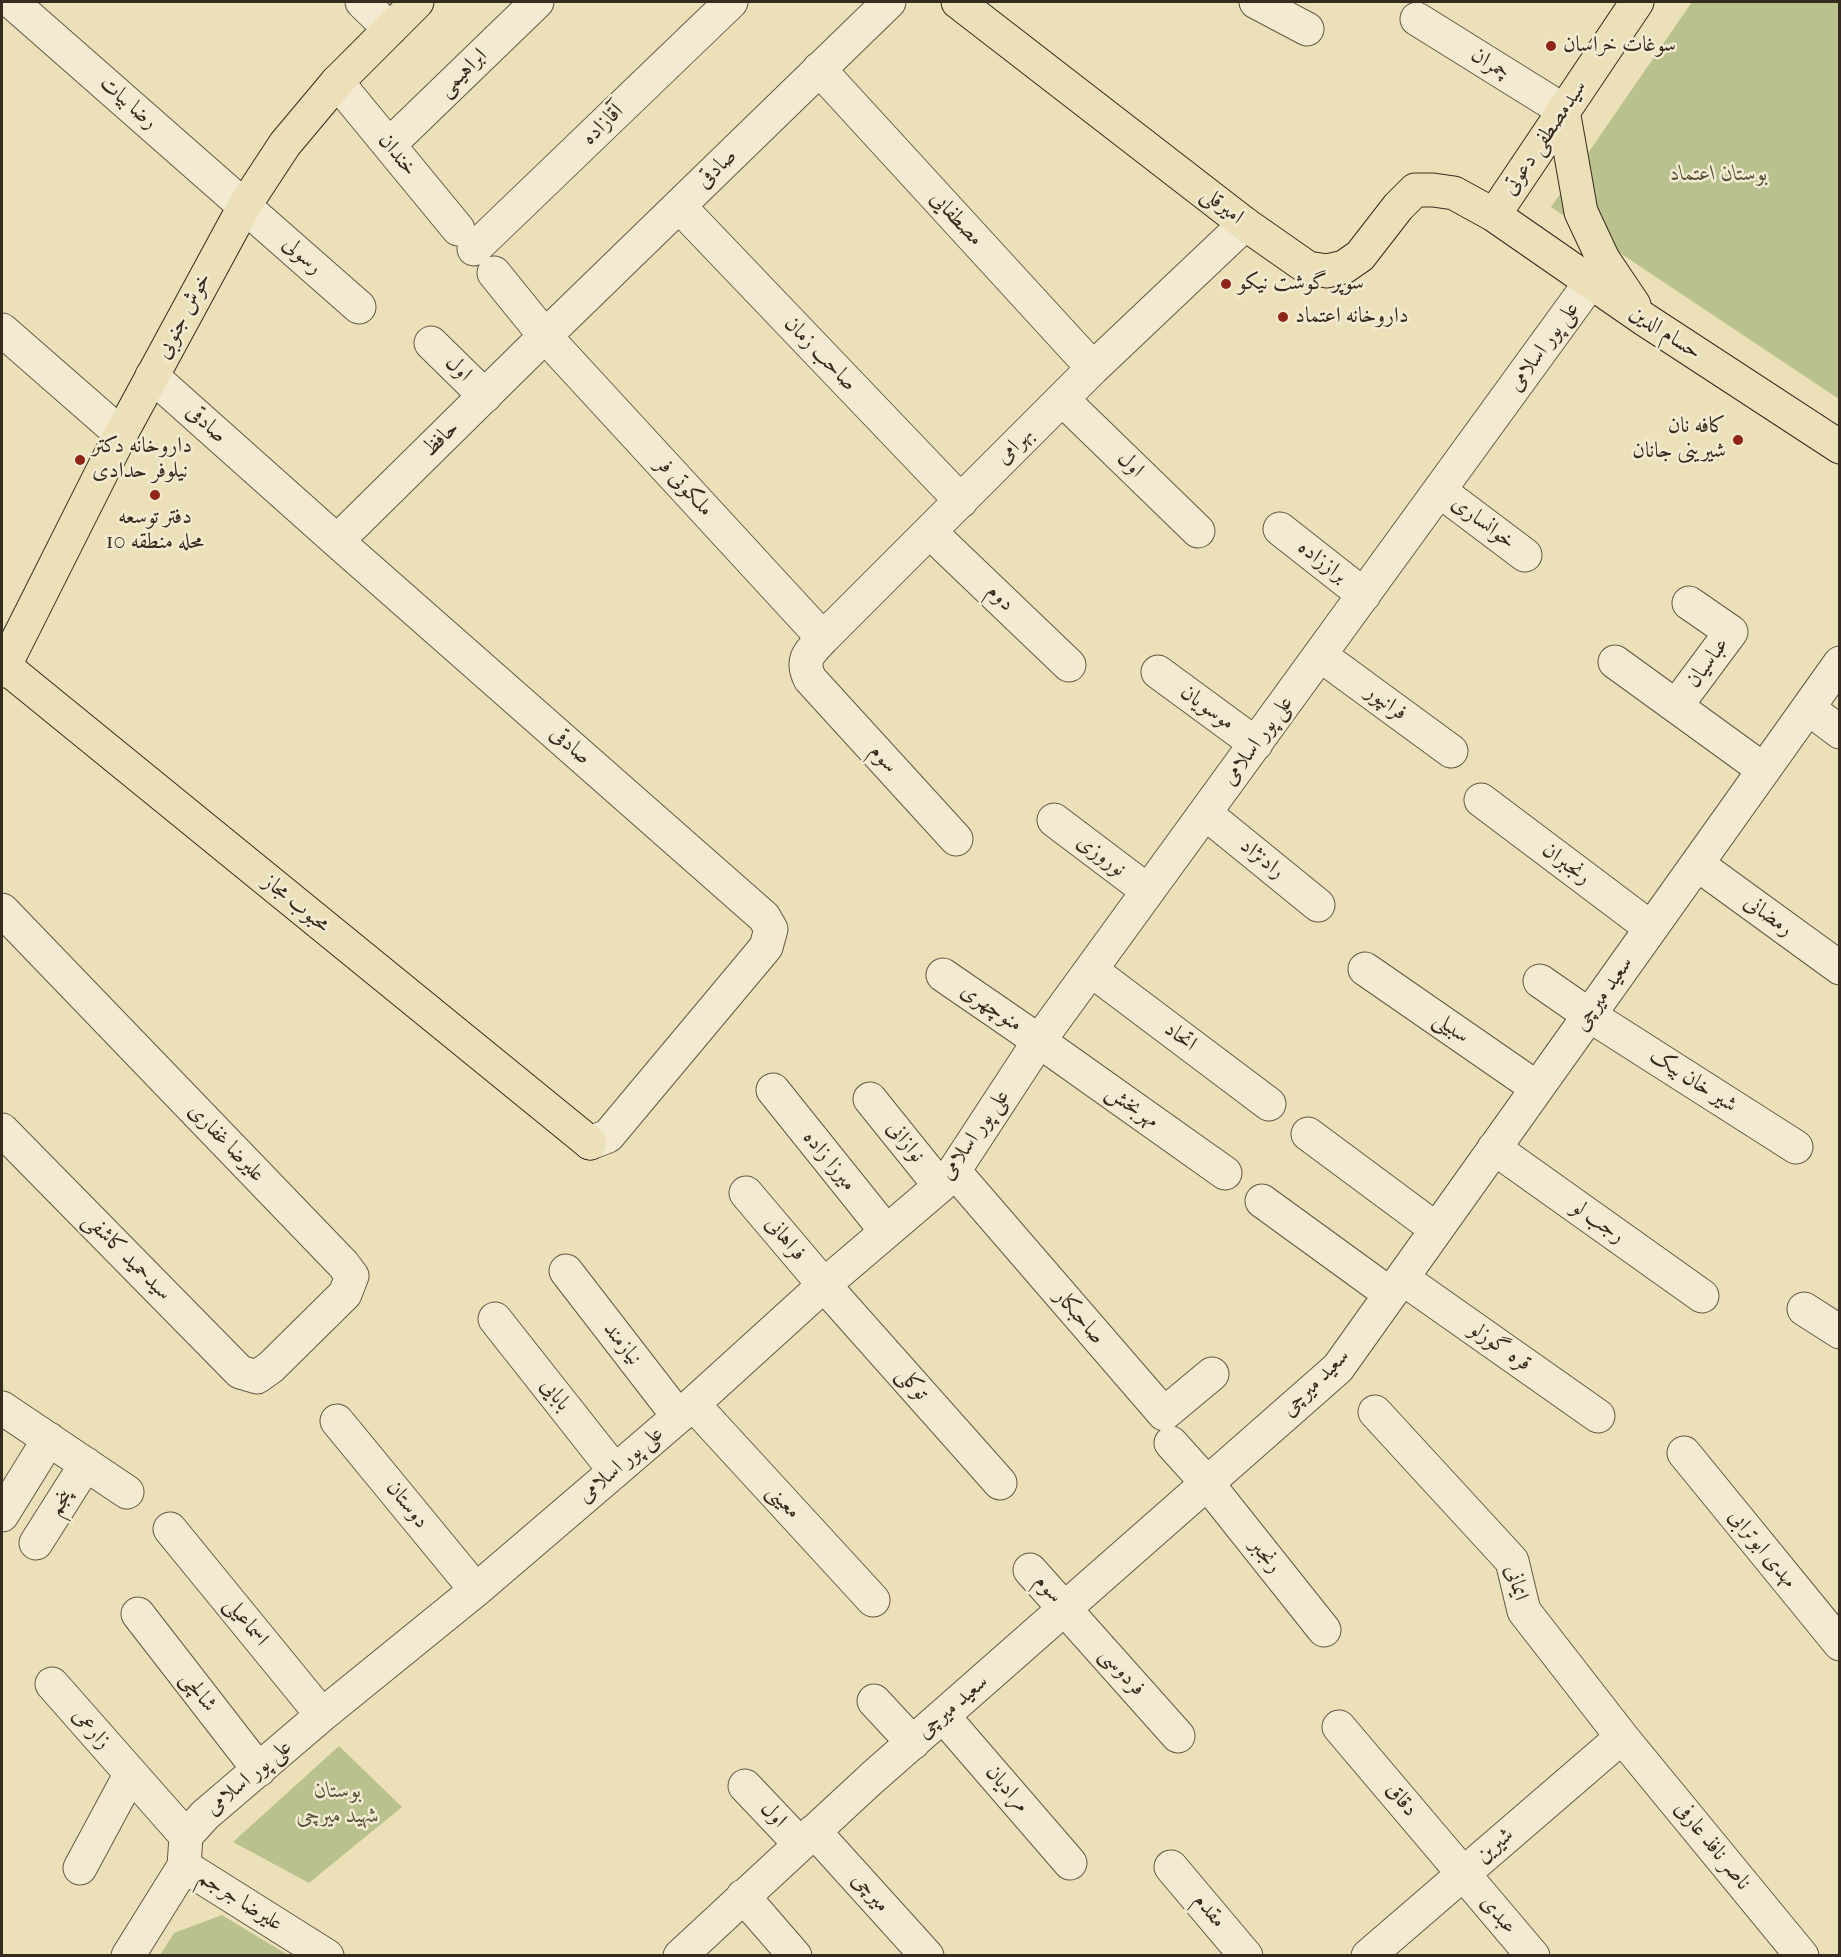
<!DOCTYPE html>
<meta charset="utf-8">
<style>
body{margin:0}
#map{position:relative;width:1841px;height:1957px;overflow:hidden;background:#ece0b8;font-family:"IM FELL French Canon",serif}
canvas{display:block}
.frame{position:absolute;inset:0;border:3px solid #362b1f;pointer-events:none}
</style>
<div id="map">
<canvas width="1841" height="1957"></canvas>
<div class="frame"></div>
</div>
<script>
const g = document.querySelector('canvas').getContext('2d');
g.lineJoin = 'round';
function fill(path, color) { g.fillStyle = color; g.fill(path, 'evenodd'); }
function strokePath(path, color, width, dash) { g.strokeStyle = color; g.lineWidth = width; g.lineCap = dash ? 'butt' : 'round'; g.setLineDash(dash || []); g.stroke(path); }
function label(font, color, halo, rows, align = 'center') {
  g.font = font + ' "IM FELL French Canon",Amiri,serif'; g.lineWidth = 5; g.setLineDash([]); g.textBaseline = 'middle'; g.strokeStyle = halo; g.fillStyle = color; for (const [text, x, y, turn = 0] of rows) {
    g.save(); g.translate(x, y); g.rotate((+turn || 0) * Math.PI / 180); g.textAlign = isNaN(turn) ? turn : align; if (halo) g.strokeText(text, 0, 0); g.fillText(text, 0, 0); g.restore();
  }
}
fill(new Path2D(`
 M1692,2H1839V399L1551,207Z
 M339,1746L402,1807L309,1883L233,1842Z
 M222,1915L288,1955H160L174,1933Z`), '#b9c28e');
const minor = new Path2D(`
 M12,2L359,307
 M362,2L390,29
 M1256,2L1307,29
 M1417,19L1563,110
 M819,69L1093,368
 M337,82L458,229
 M389,145L537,2
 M679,206L961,501
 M474,249L731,2
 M494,273L545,336L823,638
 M2,330L121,434
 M431,343L485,396
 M152,376L337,541L764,917L771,929L766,947L608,1136L590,1143
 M1062,399L1198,531
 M1440,491L1525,555
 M1280,529L1364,595
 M930,532L1069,665
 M337,541L545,336L889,2
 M1320,655L1451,751
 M1615,662L1764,770
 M1158,672L1256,744
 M1676,706L1731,632L1689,603
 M1808,708L1840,732
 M1481,800L1651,928
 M1205,813L1318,905
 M1054,820L1148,891
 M956,839L810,679C800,659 810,652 823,638L1093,368L1245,224
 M1697,864L1840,968
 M2,910L343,1264L352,1276L345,1294L271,1367L257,1377L240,1372L2,1130
 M1365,969L1537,1088
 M1091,970L1269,1104
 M943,975L1039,1041L1225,1173
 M1540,981L1589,1015L1796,1147
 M773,1090L886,1231
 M870,1099L940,1186
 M1308,1134L1436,1229
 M1494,1148L1702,1296
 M954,1171L1164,1414L1212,1374
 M746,1193L824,1285L1000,1483
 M1262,1201L1390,1294
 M566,1271L678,1416
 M1402,1278L1598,1416
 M1804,1309L1840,1332
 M495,1319L615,1471
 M693,1404L873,1600
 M2,1408L127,1492
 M1375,1412L1512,1561L1524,1611L1622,1737L1802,1956
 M337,1421L476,1590
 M1171,1443L1207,1483L1324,1630
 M1684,1453L1840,1644
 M2,1515L49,1439
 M170,1529L322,1715
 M36,1543L86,1464
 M1030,1570L1178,1736
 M138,1614L259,1770
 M52,1684L186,1836
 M874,1701L913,1743
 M943,1716L1070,1863
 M1339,1727L1533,1956
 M745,1786L800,1844
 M814,1831L927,1956
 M184,1866L186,1836L205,1815L322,1715L476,1590L615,1471L693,1404L824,1285L940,1186L954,1171L1039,1041L1590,283
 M184,1866L327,1956
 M1171,1867L1246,1956
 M80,1868L130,1775
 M743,1896L795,1956
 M128,1956L184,1866
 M680,1956L872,1778L1338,1368L1840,663
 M1368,1956L1622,1737`);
const major = new Path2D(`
 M958,2L1245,224L1308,268L1327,271L1344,267L1360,256L1398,207L1415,190H1433L1454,193L1494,215L1644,319L1840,447
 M1563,110L1581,212L1603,259L1634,305
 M1494,215L1637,2
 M2,664L590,1143
 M2,671L121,434L245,205L285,144L337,82L417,2`);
strokePath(minor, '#645845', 35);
strokePath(major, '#362b1f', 35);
strokePath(minor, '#f3ebd1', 33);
strokePath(major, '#ece0b8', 33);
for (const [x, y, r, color] of [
 [1551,46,6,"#8f2418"],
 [1226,284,6,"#8f2418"],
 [1283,317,6,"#8f2418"],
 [1738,440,6,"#8f2418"],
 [80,460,6,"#8f2418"],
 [155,495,6,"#8f2418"]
]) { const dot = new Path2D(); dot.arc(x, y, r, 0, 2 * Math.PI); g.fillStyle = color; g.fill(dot); strokePath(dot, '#f3ebd1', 2); }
label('22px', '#362b1f', '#f3ebd1', [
 ["سوغات خراسان",1563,46],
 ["سوپر گوشت نیکو",1238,284],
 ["داروخانه اعتماد",1295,317],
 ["کافه نان",1726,427,"right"],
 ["شیرینی جانان",1726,452,"right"],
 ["داروخانه دکتر",92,447],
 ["نیلوفر حدادی",92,472],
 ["دفتر توسعه",155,518,"center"],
 ["محله منطقه 10",155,543,"center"]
], 'left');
label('22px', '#362b1f', '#f3ebd1', [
 ["چمران",1490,64,32],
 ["ابراهیمی",463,73,-44],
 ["رضا بیات",128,103,41],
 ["آقازاده",603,125,-44],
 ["سیدمصطفی دعوتی",1545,138,-56],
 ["خندان",397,155,51],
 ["صادقی",717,169,-44],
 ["امیرقلی",1222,206,38],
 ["مصطفایی",956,219,47],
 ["رسولی",302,256,42],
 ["خوش جنوبی",184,316,-62],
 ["حسام الدین",1665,333,33],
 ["علی پور اسلامی",1544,347,-54],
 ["صاحب زمان",820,354,46],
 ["اول",458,369,44],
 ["صادقی",206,424,42],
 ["حافظ",441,439,-45],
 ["بهرامی",1015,446,-45],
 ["اول",1130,465,44],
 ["ملکوتی فر",684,487,47],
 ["خوانساری",1483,523,37],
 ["براززاده",1322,562,38],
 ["دوم",1000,598,44],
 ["عباسیان",1708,663,-54],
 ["فرانپور",1386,703,36],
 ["موسویان",1207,708,36],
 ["علی پور اسلامی",1258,741,-54],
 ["صادقی",570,746,41],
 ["سوم",883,759,48],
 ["نوروزی",1101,856,37],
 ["رادنژاد",1262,859,39],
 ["رنجبران",1566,864,37],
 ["محبوب مجاز",296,904,39],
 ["رمضانی",1768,916,36],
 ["سعید میرچی",1604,994,-55],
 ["منوچهری",991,1008,34],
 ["سبیلی",1451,1028,35],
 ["اتحاد",1180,1037,37],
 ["شیر خان بیک",1693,1081,33],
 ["مهربخش",1132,1107,35],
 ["علی پور اسلامی",975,1135,-55],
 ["نوازانی",905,1142,51],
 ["علیرضا غفاری",226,1143,46],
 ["میرزا زاده",829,1161,51],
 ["رجب لو",1598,1222,35],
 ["فراهانی",785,1239,50],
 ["سیدحمید کاشفی",127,1257,45],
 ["صاحبکار",1079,1317,49],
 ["نیازمند",622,1344,52],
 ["قره گوزلو",1500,1347,35],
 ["سعید میرچی",1316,1383,-45],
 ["توکلی",912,1384,48],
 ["بابایی",555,1395,51],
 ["علی پور اسلامی",621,1465,-41],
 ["معینی",783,1502,47],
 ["پنجم",61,1503,-58],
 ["دوستان",407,1505,51],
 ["مهدی ابوترابی",1762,1549,51],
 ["رنجبر",1265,1556,51],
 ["ایمانی",1516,1583,73],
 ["سوم",1048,1589,48],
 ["اسماعیلی",246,1622,51],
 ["فردوسی",1122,1672,48],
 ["شالچی",198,1692,52],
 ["سعید میرچی",953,1707,-41],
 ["زارعی",91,1729,49],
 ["علی پور اسلامی",249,1778,-40],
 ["مرادیان",1007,1789,49],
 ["دقاق",1401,1800,50],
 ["اول",773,1815,47],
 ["شیرین",1495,1846,-41],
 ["ناصر نافذ عارفی",1712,1846,51],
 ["میرچی",870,1893,48],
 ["علیرضا جرجم",240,1901,32],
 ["مقدم",1209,1911,50],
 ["عبدی",1498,1915,50]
]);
label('italic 22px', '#57513b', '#f3ebd1', [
 ["بوستان اعتماد",1719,175],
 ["بوستان",338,1792],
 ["شهید میرچی",338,1817]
]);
</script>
